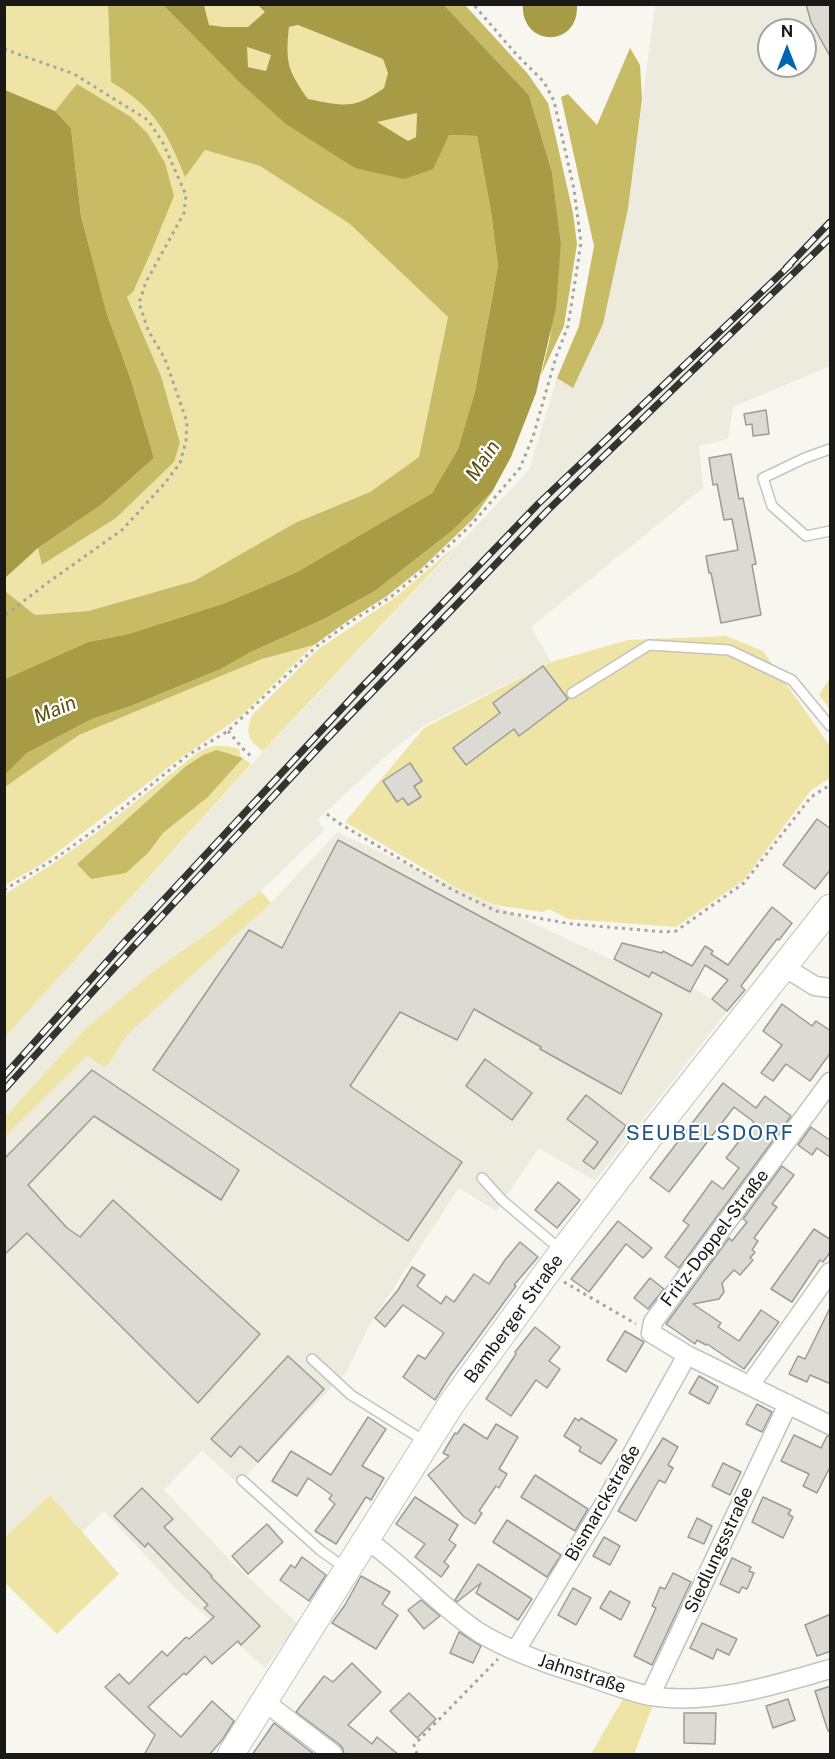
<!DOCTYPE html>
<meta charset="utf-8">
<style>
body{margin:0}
#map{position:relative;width:835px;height:1759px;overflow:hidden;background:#f7f7f0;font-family:"Public Sans",sans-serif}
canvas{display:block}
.frame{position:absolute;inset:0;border:6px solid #191917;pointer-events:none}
.north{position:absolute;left:757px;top:18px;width:60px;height:60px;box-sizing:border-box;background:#fff;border:2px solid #a3a3a2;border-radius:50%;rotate:0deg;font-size:16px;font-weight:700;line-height:24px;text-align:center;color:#191917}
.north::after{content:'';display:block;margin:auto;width:21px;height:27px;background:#0166b2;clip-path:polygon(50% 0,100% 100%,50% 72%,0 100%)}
</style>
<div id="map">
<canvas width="835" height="1759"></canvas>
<div class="frame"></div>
<div class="north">N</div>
</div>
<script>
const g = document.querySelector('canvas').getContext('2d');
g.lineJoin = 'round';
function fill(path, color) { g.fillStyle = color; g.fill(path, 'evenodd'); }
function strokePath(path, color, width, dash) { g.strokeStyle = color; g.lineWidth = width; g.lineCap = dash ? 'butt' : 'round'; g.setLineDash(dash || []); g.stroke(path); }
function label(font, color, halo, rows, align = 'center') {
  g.font = font + ' "Public Sans",sans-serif'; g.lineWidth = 4.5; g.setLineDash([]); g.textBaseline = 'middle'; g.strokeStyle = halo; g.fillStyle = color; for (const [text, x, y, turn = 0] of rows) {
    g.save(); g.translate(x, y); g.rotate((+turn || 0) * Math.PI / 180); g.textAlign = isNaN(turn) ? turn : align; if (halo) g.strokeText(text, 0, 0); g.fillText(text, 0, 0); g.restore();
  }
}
fill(new Path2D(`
 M655,5H830V366L733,407L728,439L699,446L703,488L531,627L551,662L425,725L395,748L317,820L325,829L261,891L229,917L154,971L85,1029L5,1117V1037L261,754L529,470L557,378L603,323L628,209ZM769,30H805V66H769Z
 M337,832L649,977L652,972L690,992L692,988L712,999L727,1011L595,1181L539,1148L496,1211L459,1188L370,1324L346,1373L336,1383L238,1484L202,1450L164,1490L230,1560L298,1624L265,1668L181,1594L104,1511L82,1532L50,1495L5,1537V1137L87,1055L106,1068L127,1035L271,903Z`), '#edebdd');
fill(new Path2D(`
 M4,5H108L111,82C154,107 166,132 185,176L205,150L260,166L351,224L448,317L420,457L370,492L295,523L194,581L87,611L35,615L5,591V578L38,548L43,565L116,518L173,463L180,440L161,376L127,297L133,292L152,250L174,196L77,85L55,111L5,90Z
 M204,5H258L266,12L248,27H224L209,25Z
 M298,25L383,59L388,73L384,88L366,100L343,106L308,99L293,78L286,52L289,27Z
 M246,47L271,55L266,71L248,67Z
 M417,113L416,137L408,141L376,122Z
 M458,544L263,751C247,740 245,731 253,714L317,650L397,596Z
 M726,636L763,651L830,746V778L811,790L744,880L676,927L568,919L549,909L542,912L495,905L455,887L345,822L424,728L551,662L628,640Z
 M314,645L240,717L178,760L42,864L5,885L4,787L7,785L79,735L262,659Z
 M830,677V709L819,695Z
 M214,746H227L239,749L241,758L232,754L203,755L186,766L77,864L149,852L163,833L208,797L243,758L251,764L5,1037V894L51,865L96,833L197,753L206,748Z
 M261,891L271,903L127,1035L106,1068L87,1056L5,1137V1117L85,1029L154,971L217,926Z
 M50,1495L119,1574L57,1634L5,1583V1537Z
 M624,1697L653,1705L634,1754H591Z`), '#eee4a6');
fill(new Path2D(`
 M108,5H163L237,80L355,168L449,135L477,136L491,212L498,266L475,391L458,449L432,493L297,572L225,603L128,634L88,642L5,679V591L35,615L88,611L194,581L295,523L370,492L419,457L448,317L350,224L260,166L205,150L185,177C167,132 154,107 111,82Z
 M444,5H465L528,74L548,103L573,213L577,244L564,326L541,375L550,338L561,243L552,172L529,95Z
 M630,48L640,65L642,99L628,209L603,324L573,388L557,378L579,326L594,246L561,97L568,94L597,125Z
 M77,84L131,117L148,134L165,163L174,196L152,250L133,292L127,297L161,376L180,442L174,462L116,518L42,565L38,548L101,505L154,458L131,380L107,314L81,216L71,128L55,111Z
 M492,492L473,519L422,568L387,596L349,620L314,645L262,659L79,735L5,787V775L27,753L92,719L131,706L221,669L251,652L324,619L375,591L453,530Z
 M217,750L243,758L208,797L163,833L149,852L126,873L91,879L77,864L186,766L203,755Z`), '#c8bb65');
fill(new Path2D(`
 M523,4L577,5C579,49 520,47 523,4Z
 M163,5H204L209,25L224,27H248L265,12L258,5H444L529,95L552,172L561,243L556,308L536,393L511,457L492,492L453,530L375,591L324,619L251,652L221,669L131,706L92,719L27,753L5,775V679L88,642L128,634L225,603L297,572L432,493L458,449L475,391L498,266L491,212L477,136L449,135L433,169L404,179L355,168L286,124L237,80ZM298,25L383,59L388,73L384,88C353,110 344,106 308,99C288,71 285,62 289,27ZM247,47L271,55L266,71L248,67ZM417,113L416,137L408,141L377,122Z
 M5,90L55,111L71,128L81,216L107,314L131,380L154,458L101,505L38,548L5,578Z`), '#a89b45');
const building = new Path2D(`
 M806,4H831V58L811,22Z
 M766,410L769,434L753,436L752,424L746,425L744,414Z
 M731,454L739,499L743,498L756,564L752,565L761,615L721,623L711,573H709L706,556L738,550L732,519L724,520L717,484L713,485L709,458Z
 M543,666L568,699L519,736L514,729L466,765L453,748L500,713L493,703Z
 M410,763L422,781L414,786L421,797L408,805L403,798L397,802L383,781Z
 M817,819L831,829V869L815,889L783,865Z
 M338,840L662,1014L621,1094L540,1049L541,1047L474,1009L457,1040L400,1012L350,1086L462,1162L408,1241L153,1070L249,930L282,948Z
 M772,907L792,923L779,940L777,939L741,986L745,990L727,1011L712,999L728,980L705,965L690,992L652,972L649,977L614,959L622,943L662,953L663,951L692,966L705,946L713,951L711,954L728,965Z
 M782,1004L812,1026L816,1021L831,1031V1052L810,1081L786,1064L773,1081L761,1073L782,1045L763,1031Z
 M485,1059L532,1093L512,1120L466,1086Z
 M92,1070L239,1170L221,1200L94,1116L28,1185L67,1228L80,1237L113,1200L260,1334L198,1403L27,1233L4,1255V1159Z
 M723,1083L756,1108L765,1096L791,1116L679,1268L665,1257L689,1225L683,1221L712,1181L723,1189L739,1168L726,1158L754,1122L734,1107L669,1192L650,1178Z
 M586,1095L626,1126L594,1169L583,1161L598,1142L567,1119Z
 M811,1127L831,1141V1158L817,1148L812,1155L798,1145Z
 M782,1166L794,1175L772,1204L777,1207L754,1238L758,1241L752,1250L755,1252L750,1258L753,1260L740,1275L734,1270L722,1283L724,1292L719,1299L693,1304L721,1323L718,1327L739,1341L761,1310L779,1322L744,1369L707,1344L706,1345L697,1340L695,1344L666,1324L729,1238L732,1241L747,1222L743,1219Z
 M558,1182L580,1200L557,1228L535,1210Z
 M618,1221L652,1248L643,1258L626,1244L589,1292L571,1279Z
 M814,1229L831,1240V1251L823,1262L820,1260L792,1302L771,1289Z
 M520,1242L538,1257L514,1285L516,1286L450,1376L435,1400L403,1377L418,1355L425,1359L444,1333L403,1305L385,1327L375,1318L398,1290L412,1267L425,1275L417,1286L441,1304L446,1296L454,1302L474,1274L489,1284L505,1260Z
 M650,1278L664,1289L648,1309L634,1298Z
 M831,1306V1384L810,1375L807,1382L789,1374L798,1356L805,1359Z
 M535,1327L560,1347L549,1361L560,1369L547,1388L536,1380L511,1416L486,1399L516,1354L515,1352Z
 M625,1331L644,1342L626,1372L607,1360Z
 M288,1356L324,1389L258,1462L240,1446L231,1457L211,1439Z
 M699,1376L718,1387L709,1404L689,1393Z
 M757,1404L772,1412L762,1432L746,1424Z
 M368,1417L386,1429L362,1466L384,1478L371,1500L366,1497L336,1544L315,1531L335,1504L329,1499L332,1495L308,1478L297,1496L272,1481L291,1451L331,1475Z
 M575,1418L579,1421L581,1418L617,1440L601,1464L579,1451L581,1447L564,1436Z
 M464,1424L487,1439L496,1424L518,1437L499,1469L507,1474L499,1488L496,1486L479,1511L482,1513L475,1524L463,1516L428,1475L449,1456L443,1453L455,1433L457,1434Z
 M794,1435L821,1448L827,1436H831V1465L817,1493L803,1486L809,1474L781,1461Z
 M663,1438L678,1447L668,1465L673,1468L665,1483L659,1480L636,1521L618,1511Z
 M723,1463L741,1472L730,1495L712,1486Z
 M535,1475L588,1509L575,1531L521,1497Z
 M142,1488L173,1519L164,1527L212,1576L211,1577L260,1626L241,1645L238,1641L212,1664L205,1656L186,1675L184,1673L148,1707L181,1737L212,1701L234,1721L223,1739L209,1755H144L155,1735L105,1687L119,1674L129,1684L162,1651L167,1656L186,1637L189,1639L214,1617L204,1608L208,1605L148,1543L145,1547L114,1516Z
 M415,1497L458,1525L449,1540L456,1545L444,1562L449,1566L441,1577L415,1557L425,1544L396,1524Z
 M763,1497L791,1510L788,1514L793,1517L783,1538L752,1522Z
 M697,1518L712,1526L704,1544L688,1537Z
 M507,1520L561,1555L547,1577L493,1542Z
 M267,1524L283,1542L248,1574L232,1556Z
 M604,1537L620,1546L610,1565L593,1556Z
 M302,1557L326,1575L309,1601L280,1580L291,1565L295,1568Z
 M732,1558L751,1567L749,1571L754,1573L747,1589L742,1587L739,1593L720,1584Z
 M478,1564L532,1599L518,1620L476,1593L481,1583L457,1602L455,1600Z
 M673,1573L691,1582L652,1665L634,1656L656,1608L652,1606L660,1587L665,1589Z
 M361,1576L390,1592L382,1604L398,1615L376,1649L332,1623L345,1605Z
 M573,1588L591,1598L576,1625L558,1615Z
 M610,1591L630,1602L621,1620L600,1608Z
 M421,1600L440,1616L424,1629L408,1610Z
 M831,1614V1651L817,1656L805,1625Z
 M702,1623L737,1639L729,1655L717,1649L713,1659L690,1648Z
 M459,1632L481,1646L473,1663L450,1653Z
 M352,1663L381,1692L348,1725L372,1744L377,1737L399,1755H344L343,1749L340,1745L296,1712L324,1676L333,1682Z
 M831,1686V1730L828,1731L815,1691Z
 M409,1693L436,1719L417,1738L390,1711Z
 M788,1699L795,1720L773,1728L766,1706Z
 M684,1713H716L715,1744L684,1743Z
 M274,1723L315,1755H252Z`);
fill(building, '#dbdbd4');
strokePath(building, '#9c9b95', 1.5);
const lane = new Path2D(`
 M830,449L805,458L763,478L772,506L806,536L830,531
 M572,693L649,645L729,650L792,680L830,726
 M482,1178L503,1201L561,1250
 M312,1359L351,1395L426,1442
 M242,1480L320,1550L345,1568`);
const street = new Path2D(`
 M784,967L815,986L830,988
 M830,1082L653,1322L651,1333L687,1355L830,1425
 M750,1385L830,1272
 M367,1540C407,1568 439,1606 480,1633C510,1651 544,1663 577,1673C600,1680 628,1692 651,1696C708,1706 776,1685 830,1669
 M516,1650L602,1508L687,1355
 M650,1696L788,1404
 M265,1702L333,1754`);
const secondary = new Path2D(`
 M231,1754L452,1403L548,1271L647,1140L830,908`);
strokePath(lane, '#c4c3bd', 12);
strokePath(street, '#c4c3bd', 21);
strokePath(secondary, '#c4c3bd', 28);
strokePath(new Path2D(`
 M4,49L74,74L148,120L163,143L186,195L184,213L146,282L139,303L148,330L165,359L187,422L186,441L180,463L165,483L122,530L50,581L4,616
 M228,731L245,751L252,757
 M327,814L337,822L451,889L496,911L572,924L665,932L676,931L744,883L811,797L830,785
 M4,890L53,860L103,824L188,755L228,731L317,646L350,622L392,596L422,571L472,524L520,468L533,437L556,357L568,326L581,243L574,189L554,101L544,82L516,54L473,4
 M564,1282L636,1324
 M417,1754L414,1745L498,1659`), '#a5a5a0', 3, [3, 4.5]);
strokePath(lane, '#fff', 9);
strokePath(street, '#fff', 18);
strokePath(secondary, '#fff', 26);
const rail = new Path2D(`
 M786,268L830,222
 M4,1076L128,938L359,690L538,504L791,264
 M4,1090L135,945L324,742L548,510L830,238`);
strokePath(rail, '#333330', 7);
strokePath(rail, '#fff', 4.5, [14]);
label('18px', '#191917', '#fff', [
 ["Fritz-Doppel-Straße",715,1238,-53],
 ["Bamberger Straße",514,1319,-54],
 ["Bismarckstraße",603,1503,-60],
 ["Siedlungsstraße",719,1550,-65],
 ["Jahnstraße",582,1674,18]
]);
label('italic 20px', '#5a500d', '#fff', [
 ["Main",483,461,-56],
 ["Main",55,710,-22]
]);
g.letterSpacing = '1.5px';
label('21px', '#1f5486', '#fff', [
 ["SEUBELSDORF",710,1134]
]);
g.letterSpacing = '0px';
</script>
